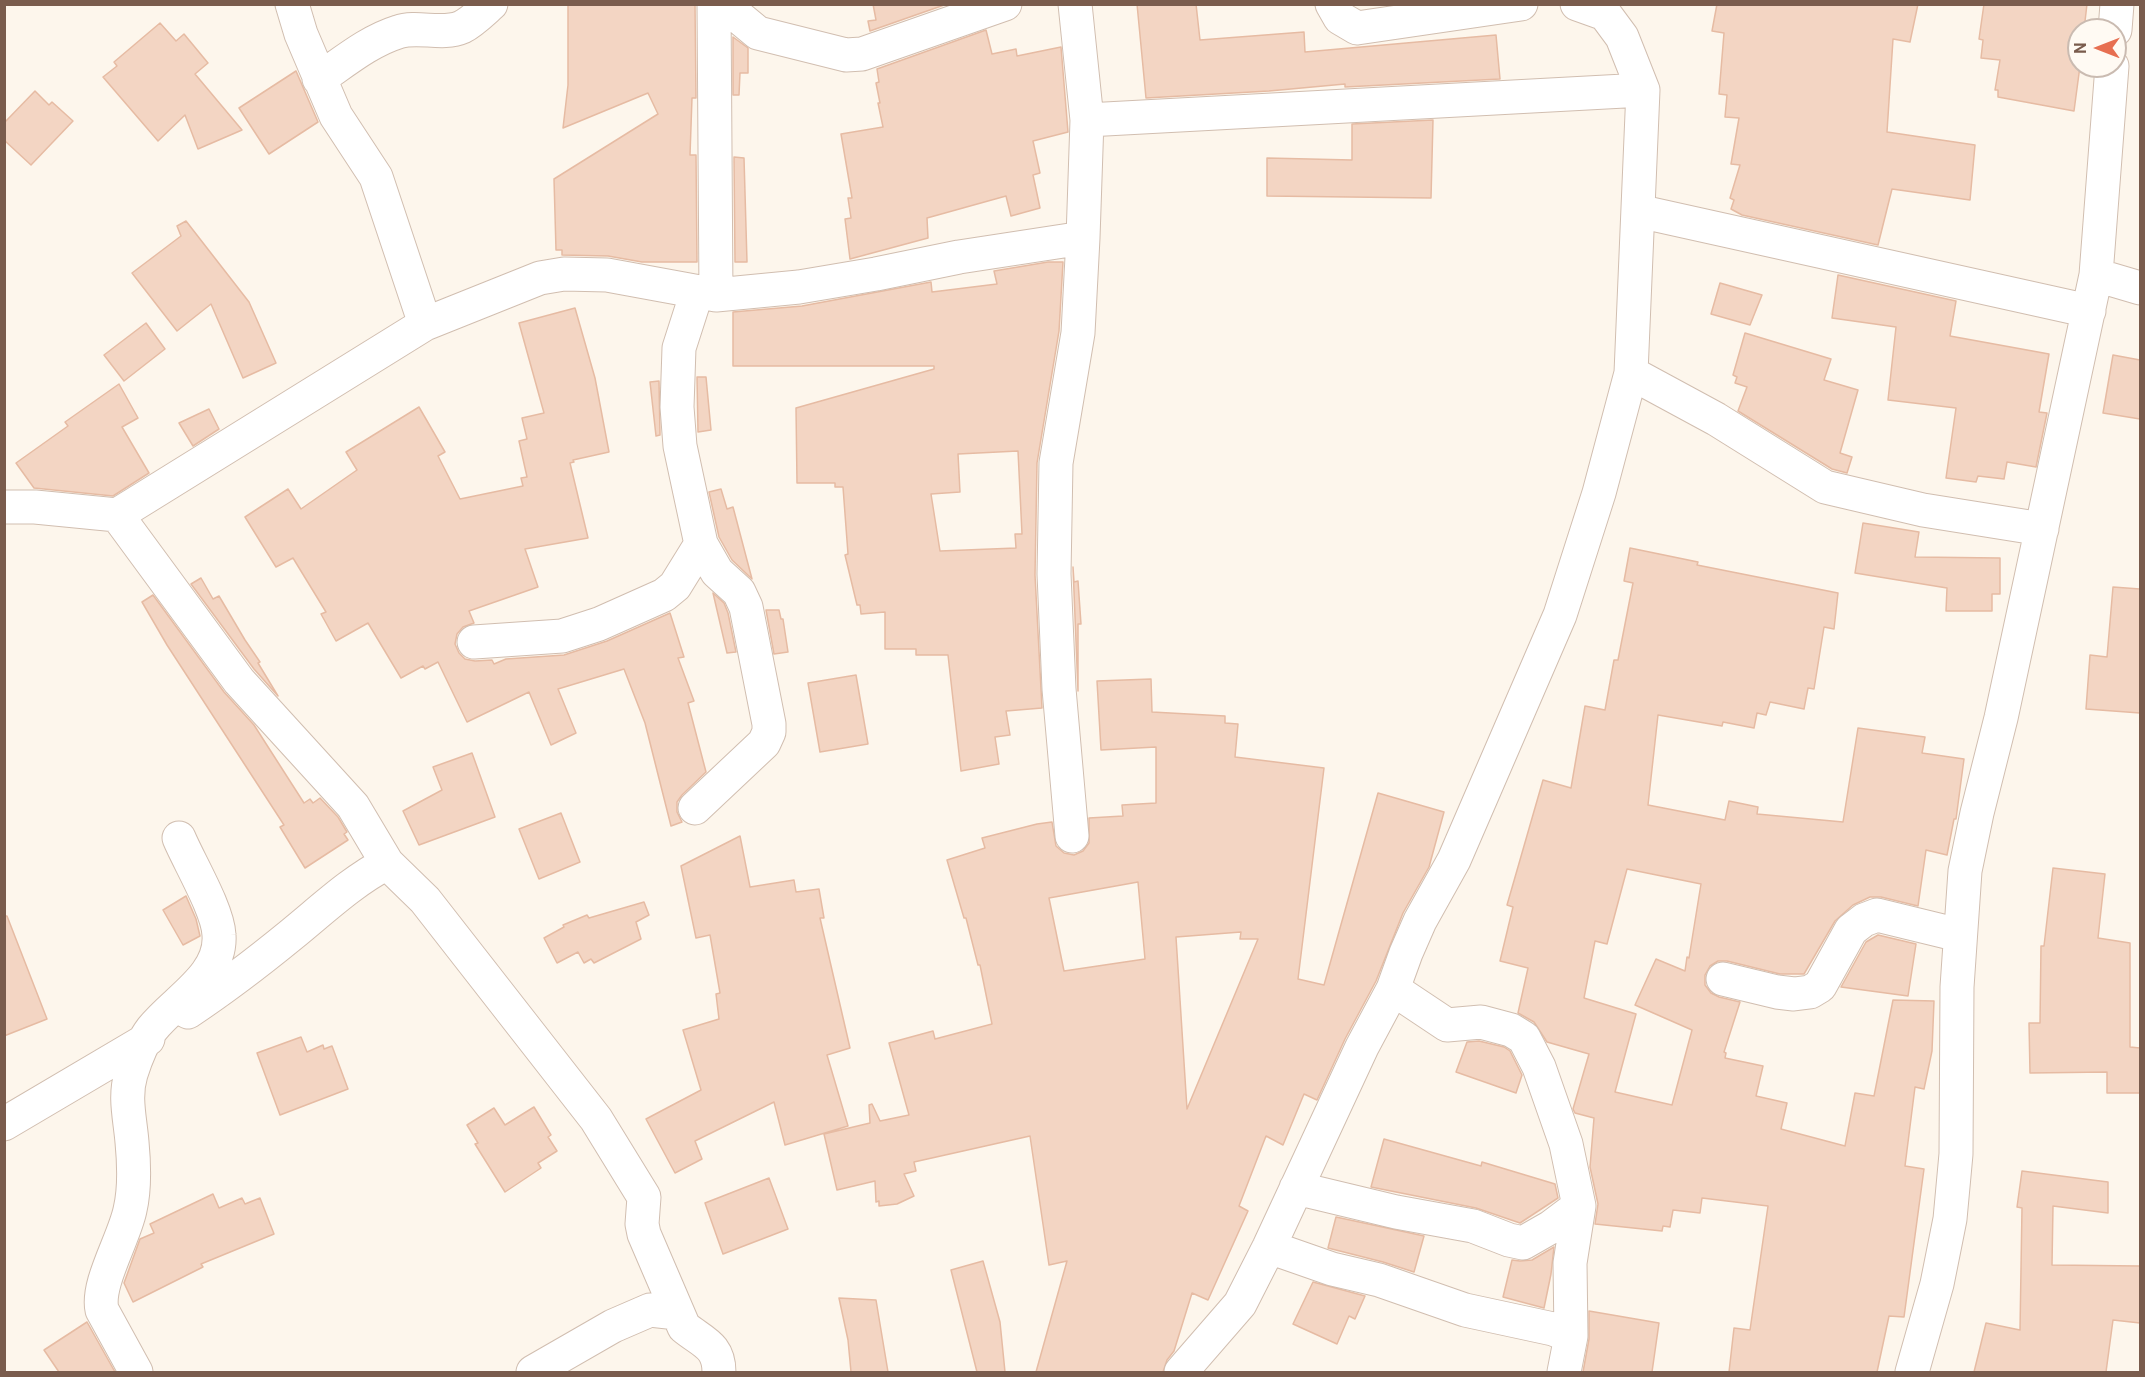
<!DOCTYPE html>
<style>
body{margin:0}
#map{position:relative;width:2145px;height:1377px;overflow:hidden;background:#fdf6ec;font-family:Roboto,sans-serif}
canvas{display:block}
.frame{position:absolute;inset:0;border:6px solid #7a5c4d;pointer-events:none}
.north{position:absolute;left:2067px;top:18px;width:60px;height:60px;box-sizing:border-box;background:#fffaf3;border:2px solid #cabbb1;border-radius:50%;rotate:270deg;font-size:16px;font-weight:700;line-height:24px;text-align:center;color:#7a5c4d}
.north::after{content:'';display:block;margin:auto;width:21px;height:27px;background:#e76f51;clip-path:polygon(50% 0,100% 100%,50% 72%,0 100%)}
</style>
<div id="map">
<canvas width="2145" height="1377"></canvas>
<div class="frame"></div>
<div class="north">N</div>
</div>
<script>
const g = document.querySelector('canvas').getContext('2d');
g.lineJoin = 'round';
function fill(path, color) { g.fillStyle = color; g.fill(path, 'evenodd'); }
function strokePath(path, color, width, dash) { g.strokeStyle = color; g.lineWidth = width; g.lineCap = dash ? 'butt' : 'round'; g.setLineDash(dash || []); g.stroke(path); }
const building = new Path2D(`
 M568,4H695L696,98H692L690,155H696L697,262H642L608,256L562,255V250H556L554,179L658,114L648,93L563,128L568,85Z
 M873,4H947L870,31L868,21L876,20Z
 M1137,4H1196L1200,40L1304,32L1305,52L1496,35L1500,79L1345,87V84L1269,91L1146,98Z
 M1717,4H1918L1910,42L1893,39L1887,132L1975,145L1970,200L1892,189L1878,245L1742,215L1731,209L1734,200L1730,198L1740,165L1731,164L1739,118L1725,117L1727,95L1719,94L1724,33L1712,31Z
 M1984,4H2087L2084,30H2079L2080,66L2074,111L1998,97V90H1995L2000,60L1981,58L1983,40L1979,39Z
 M160,23L176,41L184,34L208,63L195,74L242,130L198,149L185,115L158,141L103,77L117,66L114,62Z
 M986,30L992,54L1016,49L1017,56L1061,47L1068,132L1033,141L1040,173L1033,175L1040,208L1011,216L1006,196L927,218L928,238L850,259L845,219L851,218L848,198H852L841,134L883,127L878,103H880L876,83L879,82L877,69Z
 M733,37L748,48V73H740L739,95H733Z
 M296,71L318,122L269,154L239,108Z
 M35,91L49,105L52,102L73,121L31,165L4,140V123Z
 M1433,120L1431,198L1267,196V158L1352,160V124Z
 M734,157L744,158L747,262H735Z
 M186,221L249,302L276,363L243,378L211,304L177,331L132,273L181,236L177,226Z
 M1048,262H1063L1059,331L1037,463L1035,575L1042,708L1006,711L1010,735L995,737L999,764L961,771L948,655H916V649H885V612L861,614L860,605H857L845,555L848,554L843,487H835V483H797L796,408L934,369V366H733V312L802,306L931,282L932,292L997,284L994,271ZM1018,451L1022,534H1015L1016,548L940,551L931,494L960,492L958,454Z
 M1838,275L1956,301L1950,336L2049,354L2039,412L2047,413L2036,467L2007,462L2004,479L1978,476L1976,482L1946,478L1956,408L1888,400L1896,327L1832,318Z
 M1720,283L1762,295L1750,325L1711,314Z
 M575,308L595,378L609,452L573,460L574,462L570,463L588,538L525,549L538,587L469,611L474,623L463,627L457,634L455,644L459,653L465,659L475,661L492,660L494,664L506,659L564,655L607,641L670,613L684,657L678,658L694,701L688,703L706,772L682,795L677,802V812L682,822L671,826L645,723L624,669L558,689L576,733L551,745L529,692L467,722L438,662L425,669L423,666L401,678L368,623L336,641L321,614L326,612L293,558L276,567L245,517L288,489L301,509L357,470L346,452L419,407L445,452L438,456L460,499L523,486L521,478L527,477L519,441L527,439L522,418L544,413L519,323Z
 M146,323L165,349L124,381L104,355Z
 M1745,333L1831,359L1824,380L1858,390L1840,453L1852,457L1847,473L1832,469L1738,411L1747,387L1735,383L1737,377L1733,375Z
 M2113,355L2140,360V419L2103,413Z
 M697,377H706L711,430L698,432Z
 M659,381L660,435L656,436L650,382Z
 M119,384L138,418L122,427L149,473L113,496L34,488L16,463L68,426L65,422Z
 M209,409L219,429L193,446L179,423Z
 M721,489L727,509L733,507L752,579L732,560L719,537L709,492Z
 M1863,523L1919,532L1915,557L2000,558V594H1992V611H1946L1947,588L1855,573Z
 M1630,548L1698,562L1697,565L1838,593L1834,629L1824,627L1814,689L1808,688L1804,709L1770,702L1766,715L1757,713L1754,728L1723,722L1722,726L1658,715L1648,805L1725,820L1729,801L1758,807L1757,814L1843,822L1858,728L1925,737L1922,753L1964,759L1956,819H1954L1947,855L1926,850L1918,906L1881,897H1870L1853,905L1835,921L1804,974H1780L1727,961H1718L1710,966L1705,975V985L1711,993L1719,997L1740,1002L1724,1052L1726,1053L1725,1058L1763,1066L1756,1096L1787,1103L1781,1129L1845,1146L1855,1093L1874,1096L1893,1000L1934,1001L1932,1051L1924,1089L1915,1087L1905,1166L1924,1169L1904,1317L1889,1316L1877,1372H1729L1734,1328L1750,1330L1768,1206L1702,1198L1700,1213L1673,1210L1670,1227L1663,1226L1662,1231L1595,1224L1598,1204L1590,1167L1594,1118L1575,1113L1573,1109L1589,1054L1547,1042L1534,1022L1518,1013L1528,968L1500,961L1513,907L1507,905L1543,780L1571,788L1585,706L1605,710L1614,660H1618L1633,583L1624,581ZM1627,869L1701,884L1689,958L1687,957L1685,971L1656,959L1635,1005L1692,1030L1672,1105L1615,1092L1636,1014L1584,998L1595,941L1607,944Z
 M1073,567L1074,582L1078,581L1081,624H1078V691Z
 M201,578L213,599L219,596L245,640L260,662L258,663L278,696L254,669L191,584Z
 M2113,587L2140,589V713L2086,709L2090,655L2107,657Z
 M713,593L724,603L728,613L736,652L727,653Z
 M153,595L224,692L254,725L304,803L310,799L313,803L320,798L338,817L347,832L344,834L348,840L305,868L280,827L284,825L167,645L142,602Z
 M766,610H779L781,619H783L788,652L774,654Z
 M856,675L868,744L820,752L808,683Z
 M1151,679L1152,712L1225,716V723L1238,724L1235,757L1324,768L1298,979L1324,985L1378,793L1444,812L1429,867L1403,913L1376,981L1345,1039L1317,1100L1304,1094L1283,1145L1266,1136L1239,1206L1248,1211L1208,1300L1192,1293L1174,1351L1167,1360L1163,1372H1036L1067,1261L1049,1265L1030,1136L914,1162L916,1171L904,1174L914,1196L897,1204L879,1206V1201L876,1202L875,1181L837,1190L824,1134L870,1123L869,1105L872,1104L880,1121L909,1115L889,1043L933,1031L935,1039L992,1024L980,965H978L966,918H964L947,860L985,848L982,838L1037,824L1052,822L1056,846L1064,853L1074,855L1083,851L1089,843V818L1123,816L1122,805L1156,803V747L1101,750L1097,681ZM1138,882L1145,959L1064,971L1049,898ZM1241,932L1240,939H1258L1187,1109L1176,937Z
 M472,753L495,817L419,845L403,811L442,790L433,767Z
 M561,813L580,862L539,879L519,829Z
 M740,836L750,887L794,880L796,892L819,889L824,918H820L850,1048L827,1055L848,1126L785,1145L774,1102L695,1141L702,1159L675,1173L646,1119L701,1090L683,1030L719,1019L716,994L720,993L710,935L696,938L681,866Z
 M2053,868L2105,874L2098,938L2130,943V1047L2140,1048V1093H2107V1072L2030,1073L2029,1023H2040L2041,946H2044Z
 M186,896L196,919L200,936L183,945L163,910Z
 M644,902L649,915L636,922L641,939L594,963L591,959L584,963L578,952L557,963L544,938L564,927L563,925L587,915L589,918Z
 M4,916H7L47,1019L4,1036Z
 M1878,935L1916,944L1908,996L1841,987L1866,942Z
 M301,1037L307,1052L323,1045L324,1049L332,1046L348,1089L280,1115L257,1053Z
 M1479,1041L1504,1047L1510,1051L1522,1075L1516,1093L1456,1072L1467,1042Z
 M534,1107L551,1135L548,1137L557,1151L538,1163L541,1168L505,1192L475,1144L478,1143L467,1125L494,1108L505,1125Z
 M1384,1139L1481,1166L1482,1162L1555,1184L1558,1198L1520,1223L1476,1208L1371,1187Z
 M2022,1171L2108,1182V1213L2053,1206L2052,1265L2140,1266V1323L2113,1320L2106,1372H1974L1986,1323L2020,1330L2022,1208L2017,1207Z
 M769,1178L788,1229L723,1254L705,1203Z
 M213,1194L219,1208L242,1198L245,1204L260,1198L274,1234L201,1264L203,1267L133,1302L124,1283L140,1239L154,1233L150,1224Z
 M1336,1217L1424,1236L1414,1272L1383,1262L1328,1248Z
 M1554,1247L1551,1274L1544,1308L1503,1297L1512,1260L1520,1261L1532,1260Z
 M983,1261L1000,1322L1005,1372H977L951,1270Z
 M1313,1282L1365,1296L1355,1319L1349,1316L1337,1344L1293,1324Z
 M839,1298L876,1300L888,1372H851L848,1340Z
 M1589,1311L1659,1323L1652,1372H1583L1589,1339Z
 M87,1322L115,1372H59L44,1350Z`);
fill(building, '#f3d5c3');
strokePath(building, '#e6bba3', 1.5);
const street = new Path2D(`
 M292,4L301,34L336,116L376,177L425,324
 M714,4L716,295
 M723,4L758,33L846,55L862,54L1005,4
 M1332,4L1340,18L1357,28L1521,4
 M2115,30L2117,4
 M319,79C344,62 369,41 398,32C418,25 442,36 462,27C472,22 482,12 491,4
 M1087,120L1643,90
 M1638,211L2089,311
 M2096,275L2140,288
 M1631,373L1716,419L1825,487L1923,510L2042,529
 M4,507H35L117,515L425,324L540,278L564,274L607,275L716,295L799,287L876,274L959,257L1083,238
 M117,515L239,681L353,806L387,863L425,900L596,1119L644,1197L642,1224L644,1234L684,1327C702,1342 719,1345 719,1372
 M474,642L562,636L599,624L664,595L675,586L701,544
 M695,808L764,743L769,732V724L746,607L739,592L717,572L701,544L680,446L677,407L679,348L697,292
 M1072,836L1059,689L1054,574L1056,463L1078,333L1083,238L1087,120L1075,4
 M1723,979L1777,992L1794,994L1810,992L1820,986L1851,930L1864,920L1877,915L1959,935
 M1393,989L1447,1025L1481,1022L1511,1030L1524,1038L1539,1067L1566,1144L1579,1206L1570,1263L1571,1336L1564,1372
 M188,1012C224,988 258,962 291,935C323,909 351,882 387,863
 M4,1124L148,1039
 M1296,1188L1396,1212L1473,1226L1509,1240L1523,1243L1551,1227L1579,1206
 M1269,1247L1332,1269L1379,1280L1465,1310L1553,1329L1571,1336
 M136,1372L102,1310C96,1284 124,1239 130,1210C135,1189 134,1163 132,1142C130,1118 124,1097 131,1074C136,1058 142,1042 152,1029C175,1000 222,976 219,935C218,910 189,862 179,838
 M533,1372L613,1326L650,1310L677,1313
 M1181,1372L1240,1304L1269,1247L1362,1047L1393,989L1406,953L1420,921L1454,860L1560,615L1599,493L1631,373L1643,90L1622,37L1605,14L1577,4
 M1912,1372L1937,1284L1950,1219L1956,1154L1957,987L1965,871L1977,813L2001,718L2096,275L2112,66`);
strokePath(street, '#d1beb0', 35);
strokePath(street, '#fff', 33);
</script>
